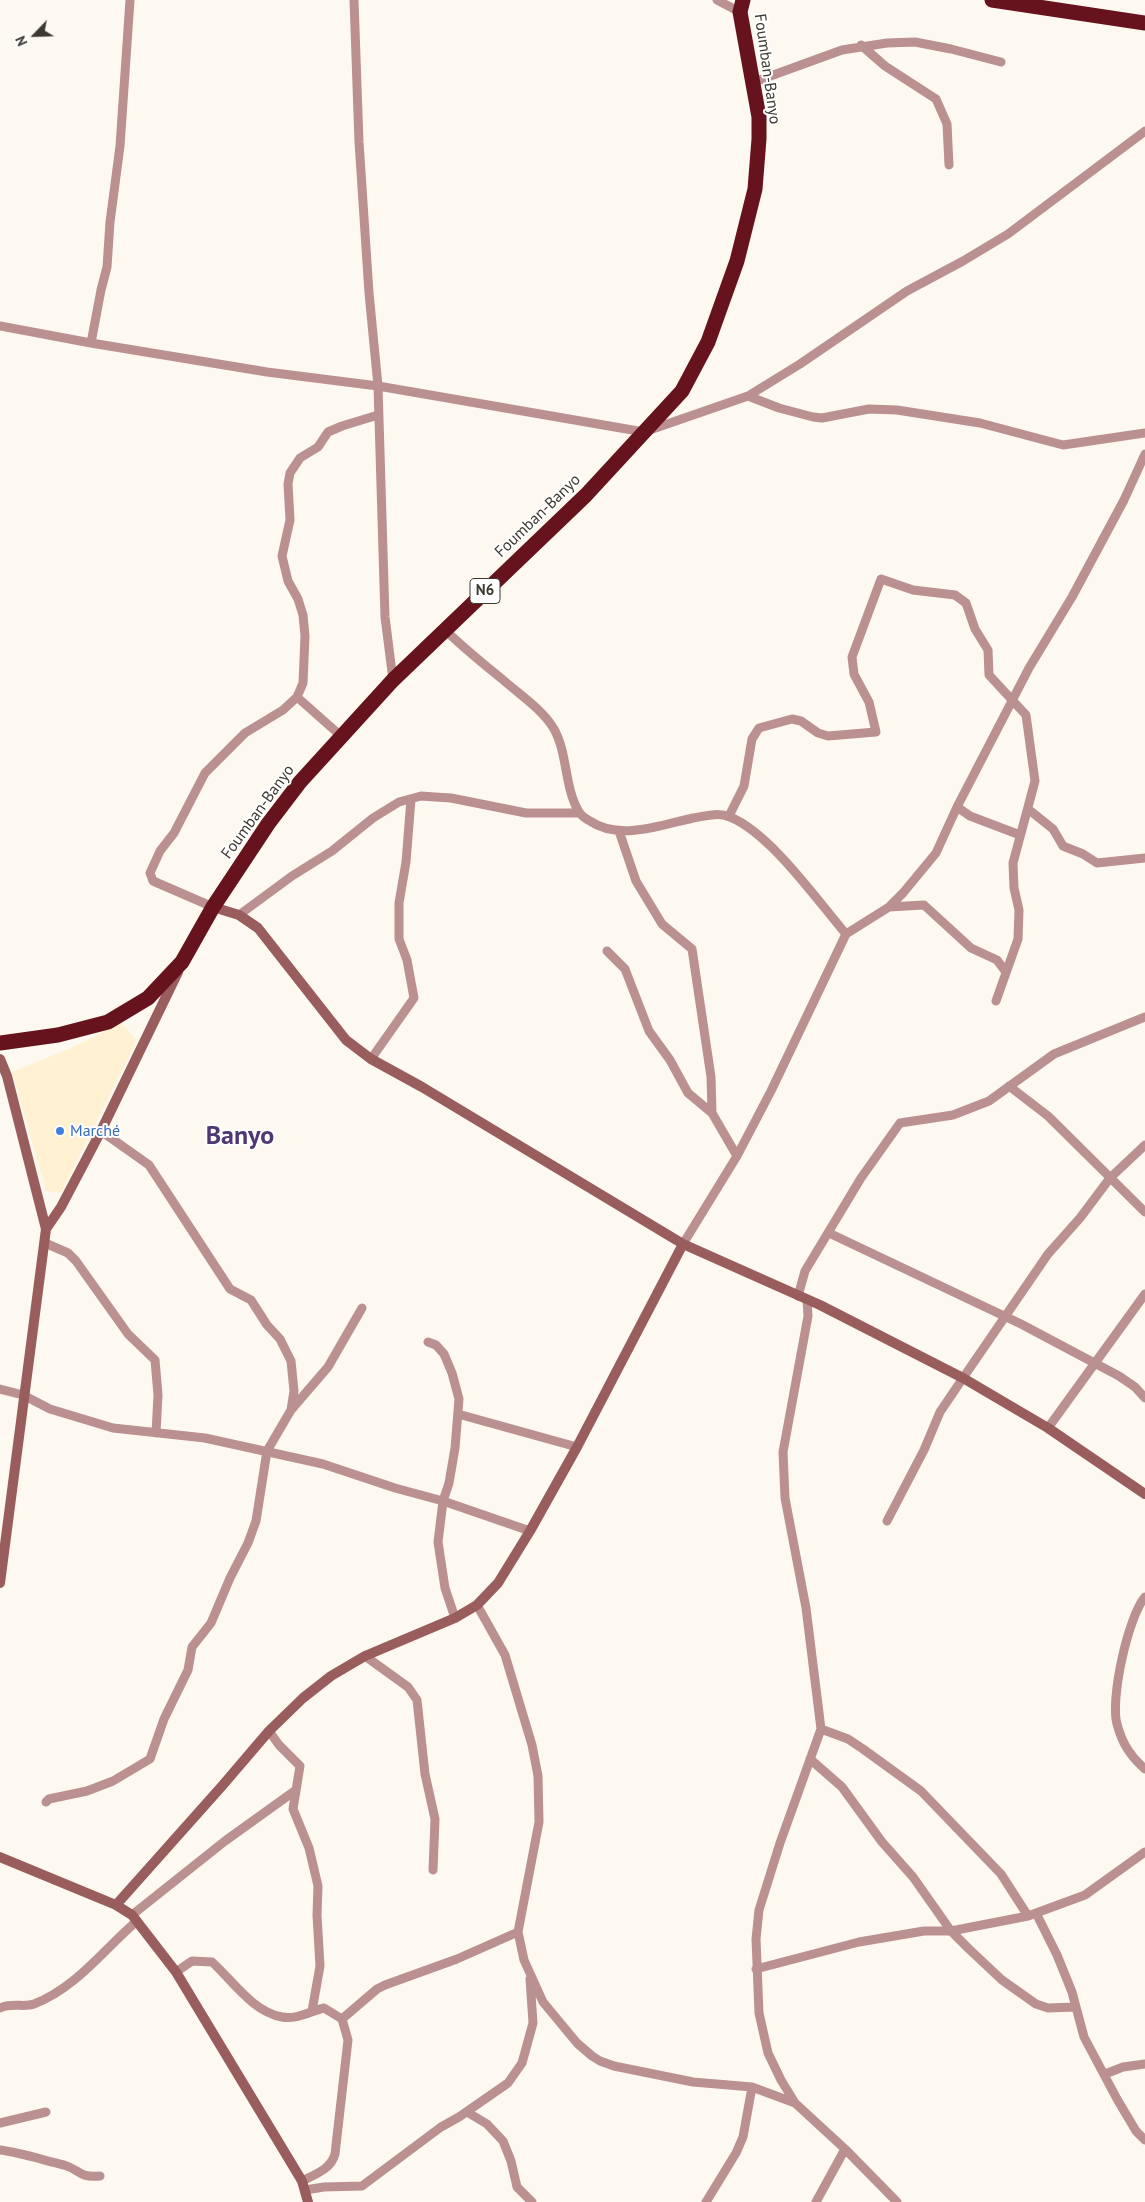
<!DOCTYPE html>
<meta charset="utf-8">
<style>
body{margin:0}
#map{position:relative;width:1145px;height:2202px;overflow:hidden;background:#fdf9f0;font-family:"PT Sans",sans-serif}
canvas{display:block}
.north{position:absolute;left:10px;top:10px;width:50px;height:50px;-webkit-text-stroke:4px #fff;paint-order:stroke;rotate:246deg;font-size:14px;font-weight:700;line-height:20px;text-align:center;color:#3d392f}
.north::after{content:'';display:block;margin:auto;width:18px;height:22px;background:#3d392f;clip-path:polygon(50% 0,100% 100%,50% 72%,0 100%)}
</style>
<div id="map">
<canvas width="1145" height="2202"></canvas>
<div class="north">N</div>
</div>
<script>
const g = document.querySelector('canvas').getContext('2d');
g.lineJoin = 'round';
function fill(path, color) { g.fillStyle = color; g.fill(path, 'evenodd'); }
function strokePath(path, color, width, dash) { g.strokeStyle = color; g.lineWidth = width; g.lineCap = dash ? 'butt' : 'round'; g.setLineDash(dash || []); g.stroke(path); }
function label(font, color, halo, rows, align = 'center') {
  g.font = font + ' "PT Sans",sans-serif'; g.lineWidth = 4; g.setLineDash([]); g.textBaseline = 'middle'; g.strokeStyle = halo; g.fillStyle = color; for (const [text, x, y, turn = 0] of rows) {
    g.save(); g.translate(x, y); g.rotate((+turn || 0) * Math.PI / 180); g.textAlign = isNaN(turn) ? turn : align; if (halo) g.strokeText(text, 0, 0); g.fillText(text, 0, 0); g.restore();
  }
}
fill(new Path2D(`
 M121,1023L137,1040L61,1193L46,1191L12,1072L71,1048Z`), '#fff1d2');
strokePath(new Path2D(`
 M354,0L359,142L369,293L378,386L385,617L393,680
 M717,0L740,12
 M861,45L885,66L936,99L947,124L949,165
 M754,82L842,50L887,43L915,42L951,49L1001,62
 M0,326L91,343L267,372L378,386L644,432L748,396L800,364L907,291L963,261L1008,234L1145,131
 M91,343L101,290L107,267L110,222L120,146L130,0
 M748,396L779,408L813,417L822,418L869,409L897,410L980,423L1063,445L1145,433
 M445,630C463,647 482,663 502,679C519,694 542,709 554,729C568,754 564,787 579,812C581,815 586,819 590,821C619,841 662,825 693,818C705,816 718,812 730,817C770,833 817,900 846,934
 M297,697L341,736
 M957,807L970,816L1020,835
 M1028,809L1053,829L1063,846L1083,854L1097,863L1145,858
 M729,816L744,786L752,739L759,728L792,719L801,721L818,733L828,736L876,732L869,702L854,674L852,657L881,579L913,590L955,595L966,603L975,629L988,650L989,675L1026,715L1035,781L1013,863L1014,888L1019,910L1018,939L996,1001
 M619,831L636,881L662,924L692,949L711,1077L712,1113L737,1156
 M213,907L153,881L150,873L160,851L174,833L205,773L245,733L283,710L297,697L303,683L305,636L303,615L298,599L288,581L282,556L290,520L288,484L290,473L300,458L318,447L328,432L342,426L378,415
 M889,907L924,905L971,948L997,960L1006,972
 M239,915L292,876L332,851L373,818L399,802L421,796L435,797L451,798L526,813H579
 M607,951L625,969L649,1031L670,1060L688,1093L712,1113
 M371,1059L414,998L407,960L399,939V903L406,862L411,799
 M1009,1086L1048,1116L1145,1212
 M829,1233L1021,1324L1119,1376L1135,1387L1145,1398
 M45,1243L68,1253L76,1261L128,1334L155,1360L158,1395L156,1433
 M683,1244L737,1156L771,1091L846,934L889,907L903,893L936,853L957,807L1029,668L1072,597L1124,500L1145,454
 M798,1296L805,1271L861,1178L900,1123L953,1115L989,1101L1054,1054L1145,1017
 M807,1299L808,1316L783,1452L785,1498L806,1608L821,1729L780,1843L759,1910L756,1939L759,2013L768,2053L781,2080L795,2103L845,2149L897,2202
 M428,1342L436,1345L444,1354L452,1373L459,1399L455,1448L449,1483L443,1501L438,1542L445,1588L455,1618
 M0,1389L23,1395L50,1409L113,1428L205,1438L323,1464L395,1488L443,1501L530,1531
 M291,1410L328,1367L362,1308
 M458,1414L577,1447
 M1048,1428L1145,1294
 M887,1521L924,1450L940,1412L963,1378L1048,1254L1080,1218L1110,1178L1145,1145
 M1145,1597C1128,1617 1110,1699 1117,1724C1122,1743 1130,1756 1145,1769
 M477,1605L505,1655L532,1745L538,1776L539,1822L518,1932L524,1960L543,2002L577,2043L592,2056L600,2061L614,2066L693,2082L752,2087L795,2103
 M365,1656L408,1687L417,1700L425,1774L435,1819L433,1870
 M821,1729L848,1739L863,1749L921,1791L1001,1874L1028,1916
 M269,1731L279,1745L300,1766L293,1809L309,1848L318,1886L317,1915L320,1966L312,2011
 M810,1759L842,1787L882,1842L913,1877L951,1931L969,1949L1002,1980L1036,2004L1048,2008L1075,2007
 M46,1802L49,1799L87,1791L113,1781L150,1759L164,1719L188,1670L192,1647L211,1623L230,1578L248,1543L256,1521L267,1451L291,1410L294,1391L291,1361L280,1339L267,1325L251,1300L230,1289L149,1165L101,1131
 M1036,1913L1057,1955L1072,1992L1084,2037L1117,2099L1136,2131L1145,2140
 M132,1915L225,1841L296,1790
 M756,1969L859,1942L924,1931H951L1028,1916L1085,1895L1145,1852
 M176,1972L192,1961L212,1962C233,1981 253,2012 282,2017C296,2020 311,2011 324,2008L342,2019
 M0,2008C13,2002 23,2008 34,2004C76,1988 104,1949 137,1921
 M1105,2074L1123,2067L1145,2064
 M467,2112L487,2124L503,2141L511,2161L517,2187L532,2202
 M0,2123L46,2112
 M0,2150C22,2153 43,2160 64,2165C81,2170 78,2178 100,2176
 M302,2181C316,2174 331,2169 335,2154L348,2040L342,2019L377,1989L385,1985L457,1959L518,1932
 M305,2190L324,2187L362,2186L441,2127L459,2117L508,2083L522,2063L533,2023L530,1979
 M706,2202L736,2153L743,2137L752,2087
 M816,2202L845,2149`), '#bb9090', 9);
strokePath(new Path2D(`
 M213,907L239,915L258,928L346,1040L371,1059L422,1087L683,1244L820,1305L963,1378L1048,1428L1145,1494
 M0,1059L7,1076L46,1229L0,1583
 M46,1229L61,1207L101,1131L178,972
 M0,1857L116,1905L132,1915L176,1972L296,2171L302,2181L308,2202
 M116,1905L222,1786L269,1731L303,1698L331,1676L365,1656L455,1618L477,1605L498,1583L530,1531L577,1447L683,1244`), '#995d5e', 10);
strokePath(new Path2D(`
 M992,0L1145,23
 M0,1043L58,1035L108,1022L148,998L182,962L213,907L268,824L300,782L393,680L586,495L682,391L708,342L737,261L755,189L759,139V117L740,12L743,0`), '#67131e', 15);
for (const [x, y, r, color] of [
 [60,1131,5,"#3f7fe0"]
]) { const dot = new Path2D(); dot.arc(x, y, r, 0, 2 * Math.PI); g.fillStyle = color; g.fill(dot); strokePath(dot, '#fff', 2); }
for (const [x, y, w] of [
 [485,591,30]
]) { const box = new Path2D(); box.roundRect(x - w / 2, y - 12.5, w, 25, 4); g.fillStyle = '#fff'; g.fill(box); strokePath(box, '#3d392f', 1); }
label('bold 15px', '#3d392f', null, [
 ["N6",485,591]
]);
label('16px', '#3d392f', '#fff', [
 ["Foumban-Banyo",767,69,82],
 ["Foumban-Banyo",538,516,-44],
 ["Foumban-Banyo",258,812,-54]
]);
label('16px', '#366cbe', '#fff', [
 ["Marché",70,1131]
], 'left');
label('bold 26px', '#4f3773', '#fff', [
 ["Banyo",240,1137]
]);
</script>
